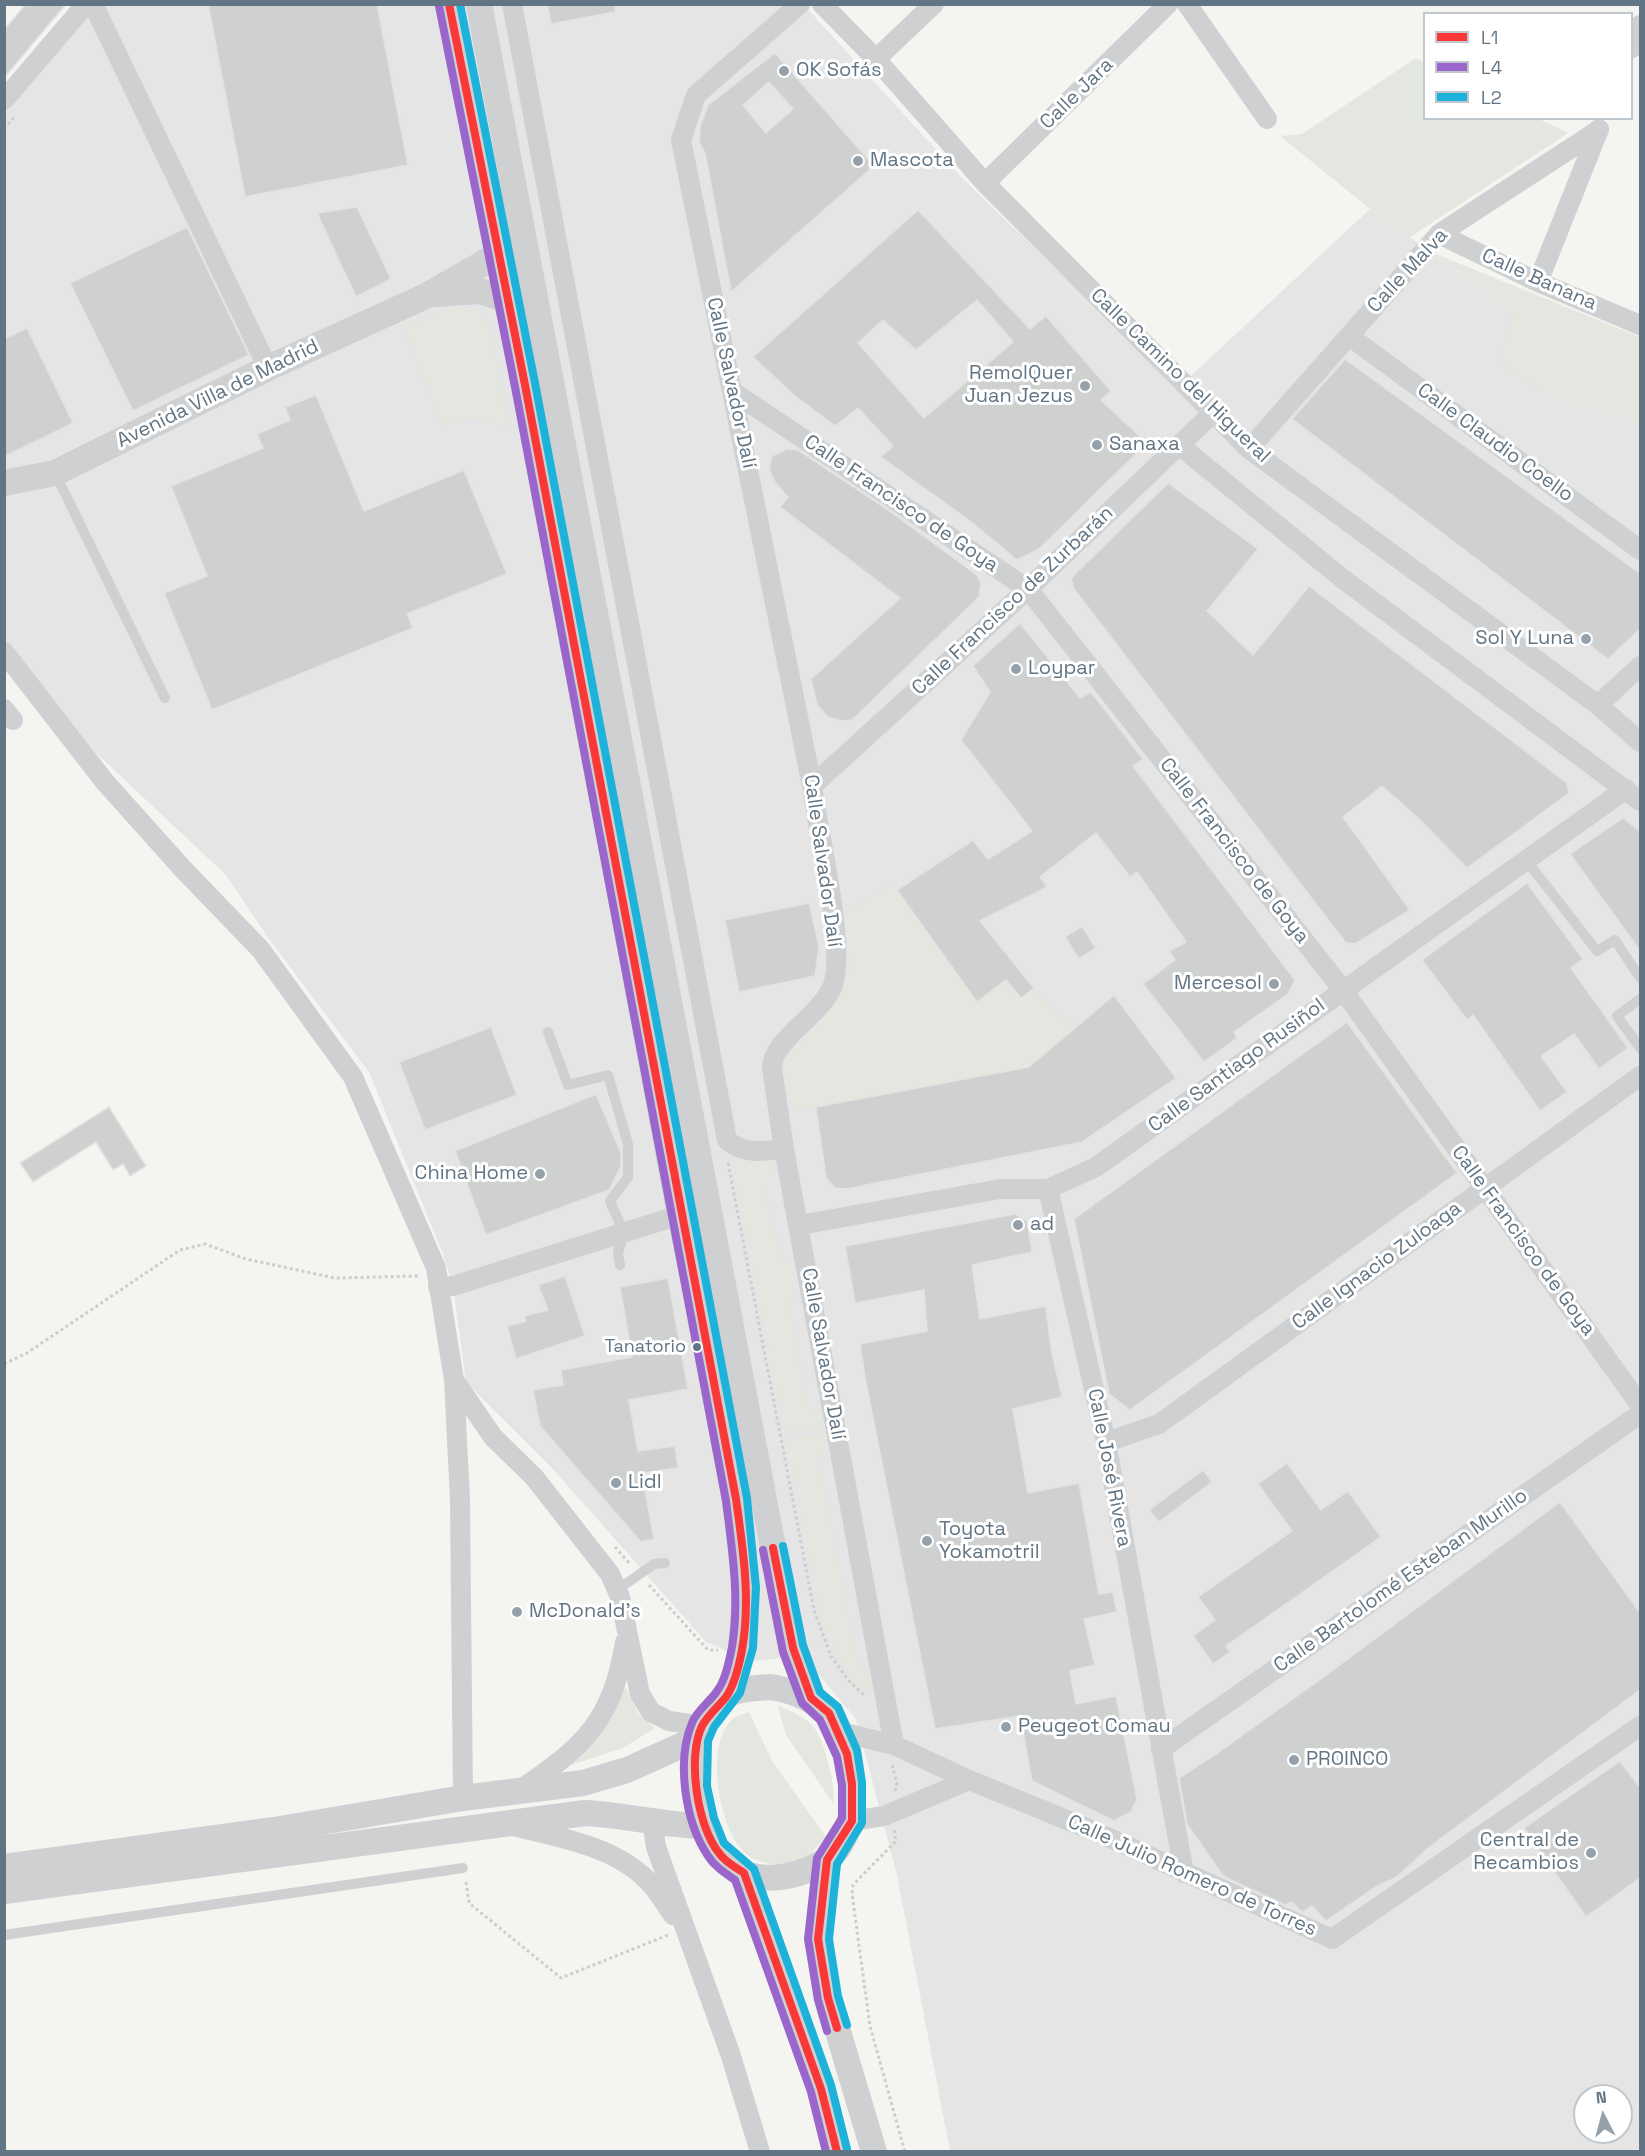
<!DOCTYPE html>
<meta charset="utf-8">
<style>
body{margin:0}
#map{position:relative;width:1645px;height:2156px;overflow:hidden;background:#f4f4f1;font-family:"Space Grotesk",sans-serif}
canvas{display:block}
.frame{position:absolute;inset:0;border:6px solid #627584;pointer-events:none}
.legend{position:absolute;left:1423px;top:12px;width:210px;height:108px;box-sizing:border-box;background:#fff;border:2px solid #c0c8ce;margin:0;padding:8px 10px;list-style:none;font-size:18px;color:#627584}
.legend li{display:flex;align-items:center;gap:12px;height:30px}
.legend b{width:30px;border:2px solid #c0c8ce}
.north{position:absolute;left:1573px;top:2084px;width:60px;height:60px;box-sizing:border-box;background:#fff;border:2px solid #c0c8ce;border-radius:50%;rotate:354deg;font-size:16px;font-weight:700;line-height:24px;text-align:center;color:#627584}
.north::after{content:'';display:block;margin:auto;width:21px;height:27px;background:#95a1aa;clip-path:polygon(50% 0,100% 100%,50% 72%,0 100%)}
</style>
<div id="map">
<canvas width="1645" height="2156"></canvas>
<div class="frame"></div>
<ul class="legend">
<li><b style="height:8px;background:#fa3837"></b>L1</li>
<li><b style="height:8px;background:#9a66cc"></b>L4</li>
<li><b style="height:8px;background:#1db2da"></b>L2</li>
</ul>
<div class="north">N</div>
</div>
<script>
const g = document.querySelector('canvas').getContext('2d');
g.lineJoin = 'round';
function fill(path, color) { g.fillStyle = color; g.fill(path, 'evenodd'); }
function strokePath(path, color, width, dash) { g.strokeStyle = color; g.lineWidth = width; g.lineCap = dash ? 'butt' : 'round'; g.setLineDash(dash || []); g.stroke(path); }
function label(font, color, halo, rows, align = 'center') {
  g.font = font + ' "Space Grotesk",sans-serif'; g.lineWidth = 6; g.setLineDash([]); g.textBaseline = 'middle'; g.strokeStyle = halo; g.fillStyle = color; for (const [text, x, y, turn = 0] of rows) {
    g.save(); g.translate(x, y); g.rotate((+turn || 0) * Math.PI / 180); g.textAlign = isNaN(turn) ? turn : align; if (halo) g.strokeText(text, 0, 0); g.fillText(text, 0, 0); g.restore();
  }
}
fill(new Path2D(`
 M98,5H804L963,179L1179,387L1370,209L1514,311L1542,392L1640,423V2151H950L897,1875L856,1719L813,1668L804,1651L775,1659L750,1661L706,1642L553,1469L466,1382L453,1286L443,1254L369,1072L269,939L226,875L95,752L5,640V112ZM1585,2096H1621V2132H1585Z`), '#e4e5e4');
fill(new Path2D(`
 M1416,58L1424,62V118L1539,119L1568,133L1410,237L1370,209L1280,136L1302,134Z
 M1431,252L1640,337V423L1542,392L1499,361L1514,311Z
 M447,307L478,310L489,326L509,430L486,417L460,420L442,426L404,327Z
 M892,882L977,1001L1006,980L1021,997L1034,988L1071,1031L1029,1067L793,1111L781,1063L836,1004L850,966L846,914Z
 M730,1151L768,1160L775,1166L774,1176L763,1187L782,1263H791L796,1288L789,1303L808,1410L823,1412L826,1427L785,1433Z
 M825,1433L829,1446L818,1458L858,1663L870,1671L873,1690L865,1691L846,1671L822,1624L787,1441Z
 M620,1689H627L638,1713L655,1728L623,1748L571,1765Z
 M778,1706C791,1711 807,1717 815,1729C825,1744 836,1785 833,1803L786,1735Z
 M749,1712L772,1761L826,1837C817,1846 807,1860 794,1863C781,1867 755,1863 745,1853C719,1830 704,1745 732,1720C736,1716 744,1714 749,1712Z`), '#e4e7df');
const building = new Path2D(`
 M26,4H66L4,78V30Z
 M208,4H377L408,165L245,197Z
 M547,4H615V12L551,24Z
 M775,53L874,166L731,292L705,153L699,143L700,127L708,105ZM769,82L793,109L766,133L743,105Z
 M357,207L391,279L356,297L317,213Z
 M918,210L1030,329L1046,316L1111,391L1101,400L1147,443L1039,549L1017,560L970,521L881,457L893,446L858,408L835,426L795,396L753,357ZM977,300L1013,342L924,418L858,343L883,320L916,350Z
 M187,227L249,355L133,411L70,283Z
 M27,328L73,423L4,457V339Z
 M1345,359L1641,574V628L1608,659L1292,419Z
 M316,395L364,511L464,470L507,574L407,614L413,628L212,710L164,593L207,576L171,486L263,448L257,434L290,420L285,407Z
 M787,449L798,450L881,505L977,575L981,583L979,597L852,720L841,721L828,717L817,705L811,679L900,598L780,507L788,497L775,482L769,469L772,456Z
 M1168,483L1258,549L1207,611L1253,655L1309,586L1567,783L1569,793L1467,868L1417,817L1382,786L1343,817L1410,910L1355,944L1346,943L1074,589L1071,578Z
 M1020,623L1080,698L1091,692L1143,759L1133,766L1295,980L1288,994L1234,1032L1237,1038L1204,1062L1143,984L1175,960L1169,951L1186,942L1137,872L1130,877L1096,833L1040,877L1047,887L980,921L1034,988L1021,998L1006,980L977,1002L897,890L973,840L988,859L1032,831L961,740L990,692L973,666Z
 M1623,818L1641,832V952L1570,854Z
 M1527,883L1583,959L1571,968L1628,1048L1599,1069L1574,1034L1541,1056L1567,1092L1540,1111L1473,1015L1467,1020L1422,960Z
 M809,903L819,946L815,976L739,992L725,920Z
 M1082,926L1096,948L1079,959L1065,937Z
 M1114,995L1176,1078L1082,1142L846,1189L835,1188L826,1178L816,1107L1029,1067Z
 M1347,1022L1457,1173L1130,1410L1109,1394L1074,1219Z
 M491,1027L517,1095L425,1130L399,1062Z
 M596,1094L621,1153V1166L609,1190L486,1235L455,1151Z
 M109,1107L146,1166L130,1176L123,1164L113,1170L96,1142L33,1182L20,1163Z
 M1015,1214L1027,1221L1032,1252L972,1265L980,1319L1046,1306L1051,1348L1062,1397L1013,1409L1028,1493L1079,1483L1099,1594L1113,1592L1117,1612L1084,1619L1095,1665L1070,1671L1076,1704L1116,1696L1137,1799L1131,1812L1114,1821L1032,1781L1020,1716L935,1729L866,1383L860,1344L927,1331L924,1290L855,1303L845,1246Z
 M565,1276L585,1336L516,1359L507,1326L526,1321L524,1316L548,1310L538,1285Z
 M668,1278L688,1389L629,1400L638,1451L675,1446L678,1468L642,1473L654,1539L641,1542L540,1426L533,1390L563,1385L561,1370L632,1357L620,1287Z
 M1287,1463L1321,1510L1348,1491L1381,1537L1226,1646L1230,1652L1213,1664L1193,1636L1215,1620L1198,1597L1292,1531L1258,1484Z
 M1203,1470L1212,1482L1159,1522L1149,1510Z
 M1560,1502L1641,1614V1689L1428,1848L1397,1877L1374,1888L1326,1921L1312,1906L1302,1912L1292,1902L1285,1905L1223,1876L1187,1824L1179,1778L1219,1752L1314,1684Z
 M1620,1761L1641,1789V1877L1586,1917L1524,1828Z`);
fill(building, '#cfd0d0');
strokePath(building, '#e3e3e1', 1.5);
strokePath(new Path2D(`
 M4,129L15,116
 M728,1163L814,1610L831,1656L849,1681L865,1696
 M4,1364L27,1353L180,1250L205,1244L246,1259L335,1278L418,1276
 M615,1547L630,1564
 M649,1585L708,1650H718
 M892,1765L897,1783L895,1791
 M894,1830L896,1841L853,1885L852,1894L870,2026L905,2152
 M466,1882L469,1903L561,1978L668,1935`), '#cccdcd', 3, [3, 3]);
strokePath(new Path2D(`
 M55,473L165,698
 M1526,860L1597,951L1615,940L1640,978
 M1640,999L1617,1016L1640,1048
 M548,1032L568,1085L608,1075L628,1144V1177L610,1201L624,1233L618,1253L620,1265
 M617,1590L654,1564L665,1563
 M4,1935L463,1868`), '#cfd0d1', 10);
strokePath(new Path2D(`
 M93,4L268,368
 M512,4L727,1140C743,1155 764,1151 784,1149
 M800,4L696,95L681,140L812,786C818,832 846,946 833,985C822,1015 772,1039 772,1068L784,1149L894,1745
 M822,4L876,59L985,183L1249,449L1598,705L1640,742
 M1187,4L1267,119
 M1632,48L1640,25
 M876,59L934,4
 M4,100L86,4
 M985,183L1168,4
 M1439,234L1538,282L1640,325
 M1538,282L1599,129
 M1349,336L1640,550
 M733,392L1028,589L1343,990L1640,1405
 M1179,445L1343,579L1640,801
 M1249,449L1439,234L1599,130
 M4,652L105,782L182,868L261,950L353,1077L436,1268L454,1380L460,1500L463,1798
 M1598,705L1640,666
 M4,709L13,720
 M812,786L1028,589L1213,413
 M1048,1189L1106,1442L1184,1873
 M800,1225L1000,1189H1048L1096,1167L1626,789
 M438,1287L453,1286L680,1215
 M454,1380L493,1437L534,1477L610,1574L620,1597L640,1694L651,1712L669,1721L702,1726
 M1106,1442L1159,1424L1640,1076
 M837,1731L894,1745L969,1780L1094,1831L1332,1939L1640,1726
 M1161,1749L1640,1414
 M520,1790C584,1746 612,1722 625,1642
 M652,1820L656,1847L731,2056L760,2152
 M852,1821L884,1816L969,1780
 M513,1826C558,1837 614,1846 648,1881C658,1891 665,1904 673,1915`), '#cfd0d1', 20);
strokePath(new Path2D(`
 M449,4L501,253L680,1215L727,1440L746,1578L741,1650L730,1693
 M479,4L783,1600L793,1648L811,1698
 M434,294L480,291L509,300
 M4,483L55,473L268,368L428,295L501,253
 M771,1687C828,1697 844,1725 852,1781C855,1808 849,1846 823,1862C794,1880 747,1887 722,1858C692,1823 683,1739 717,1705C721,1702 726,1695 731,1693C742,1688 759,1688 771,1687Z
 M827,1860L818,1939L828,1998L874,2152
 M4,1867L274,1830L463,1798L583,1783L627,1770L698,1738
 M744,1873L821,2089L837,2152
 M4,1891L585,1813C626,1815 666,1826 707,1826`), '#cfd0d1', 26);
strokePath(new Path2D(`
 M449,4L525,385L736,1499C743,1549 751,1600 742,1650C739,1666 735,1684 726,1697C718,1707 708,1715 702,1726C687,1757 697,1826 719,1853C725,1862 735,1867 744,1873L821,2089L837,2152
 M773,1548L793,1648L811,1698L829,1713L847,1754L852,1784V1821L827,1860L818,1939L828,1998L837,2028`), '#fa3837', 8);
strokePath(new Path2D(`
 M439,6L515,387L726,1501C732,1549 740,1599 732,1647C729,1661 726,1679 717,1691C710,1702 697,1710 692,1723C676,1761 685,1822 708,1856C715,1867 725,1873 735,1880L811,2092L826,2152
 M763,1550L783,1652L802,1703L820,1720L827,1735L837,1757L842,1785V1818L817,1858L808,1939L818,2000L827,2031`), '#9a66cc', 8);
strokePath(new Path2D(`
 M460,4L535,383L747,1498L756,1587L753,1648L740,1693L714,1727L708,1741L707,1786L714,1818L724,1843L754,1869L831,2085L847,2149
 M783,1546L803,1645L820,1692L838,1707L857,1750L862,1782V1823L837,1864L829,1939L838,1996L847,2025`), '#1db2da', 8);
for (const [x, y, r, color] of [
 [784,71,6,"#95a1aa"],
 [858,161,6,"#95a1aa"],
 [1085,386,6,"#95a1aa"],
 [1097,445,6,"#95a1aa"],
 [1586,639,6,"#95a1aa"],
 [1016,669,6,"#95a1aa"],
 [1274,984,6,"#95a1aa"],
 [540,1174,6,"#95a1aa"],
 [1018,1225,6,"#95a1aa"],
 [697,1347,5,"#627584"],
 [616,1483,6,"#95a1aa"],
 [927,1541,6,"#95a1aa"],
 [517,1612,6,"#95a1aa"],
 [1006,1727,6,"#95a1aa"],
 [1294,1760,6,"#95a1aa"],
 [1591,1853,6,"#95a1aa"]
]) { const dot = new Path2D(); dot.arc(x, y, r, 0, 2 * Math.PI); g.fillStyle = color; g.fill(dot); strokePath(dot, '#fff', 2); }
label('18px', '#627584', '#fff', [
 ["Tanatorio",686,1347]
], 'right');
label('20px', '#627584', '#fff', [
 ["OK Sofás",796,71],
 ["Mascota",870,161],
 ["RemolQuer",1073,374,"right"],
 ["Juan Jezus",1073,397,"right"],
 ["Sanaxa",1109,445],
 ["Sol Y Luna",1574,639,"right"],
 ["Loypar",1028,669],
 ["Mercesol",1262,984,"right"],
 ["China Home",528,1174,"right"],
 ["ad",1030,1225],
 ["Lidl",628,1483],
 ["Toyota",939,1530],
 ["Yokamotril",939,1553],
 ["McDonald's",529,1612],
 ["Peugeot Comau",1018,1727],
 ["PROINCO",1306,1760],
 ["Central de",1579,1841,"right"],
 ["Recambios",1579,1864,"right"]
], 'left');
label('20px', '#627584', '#fff', [
 ["Calle Jara",1077,94,-44],
 ["Calle Malva",1408,271,-47],
 ["Calle Banana",1539,280,24],
 ["Calle Camino del Higueral",1180,376,44],
 ["Calle Salvador Dalí",731,383,78],
 ["Avenida Villa de Madrid",218,394,-26],
 ["Calle Claudio Coello",1495,443,36],
 ["Calle Francisco de Goya",901,504,34],
 ["Calle Francisco de Zurbarán",1013,601,-43],
 ["Calle Francisco de Goya",1234,851,52],
 ["Calle Salvador Dalí",822,861,82],
 ["Calle Santiago Rusiñol",1237,1066,-36],
 ["Calle Francisco de Goya",1523,1241,54],
 ["Calle Ignacio Zuloaga",1377,1266,-36],
 ["Calle Salvador Dalí",823,1354,80],
 ["Calle José Rivera",1109,1468,79],
 ["Calle Bartolomé Esteban Murillo",1401,1581,-35],
 ["Calle Julio Romero de Torres",1192,1876,24]
]);
</script>
